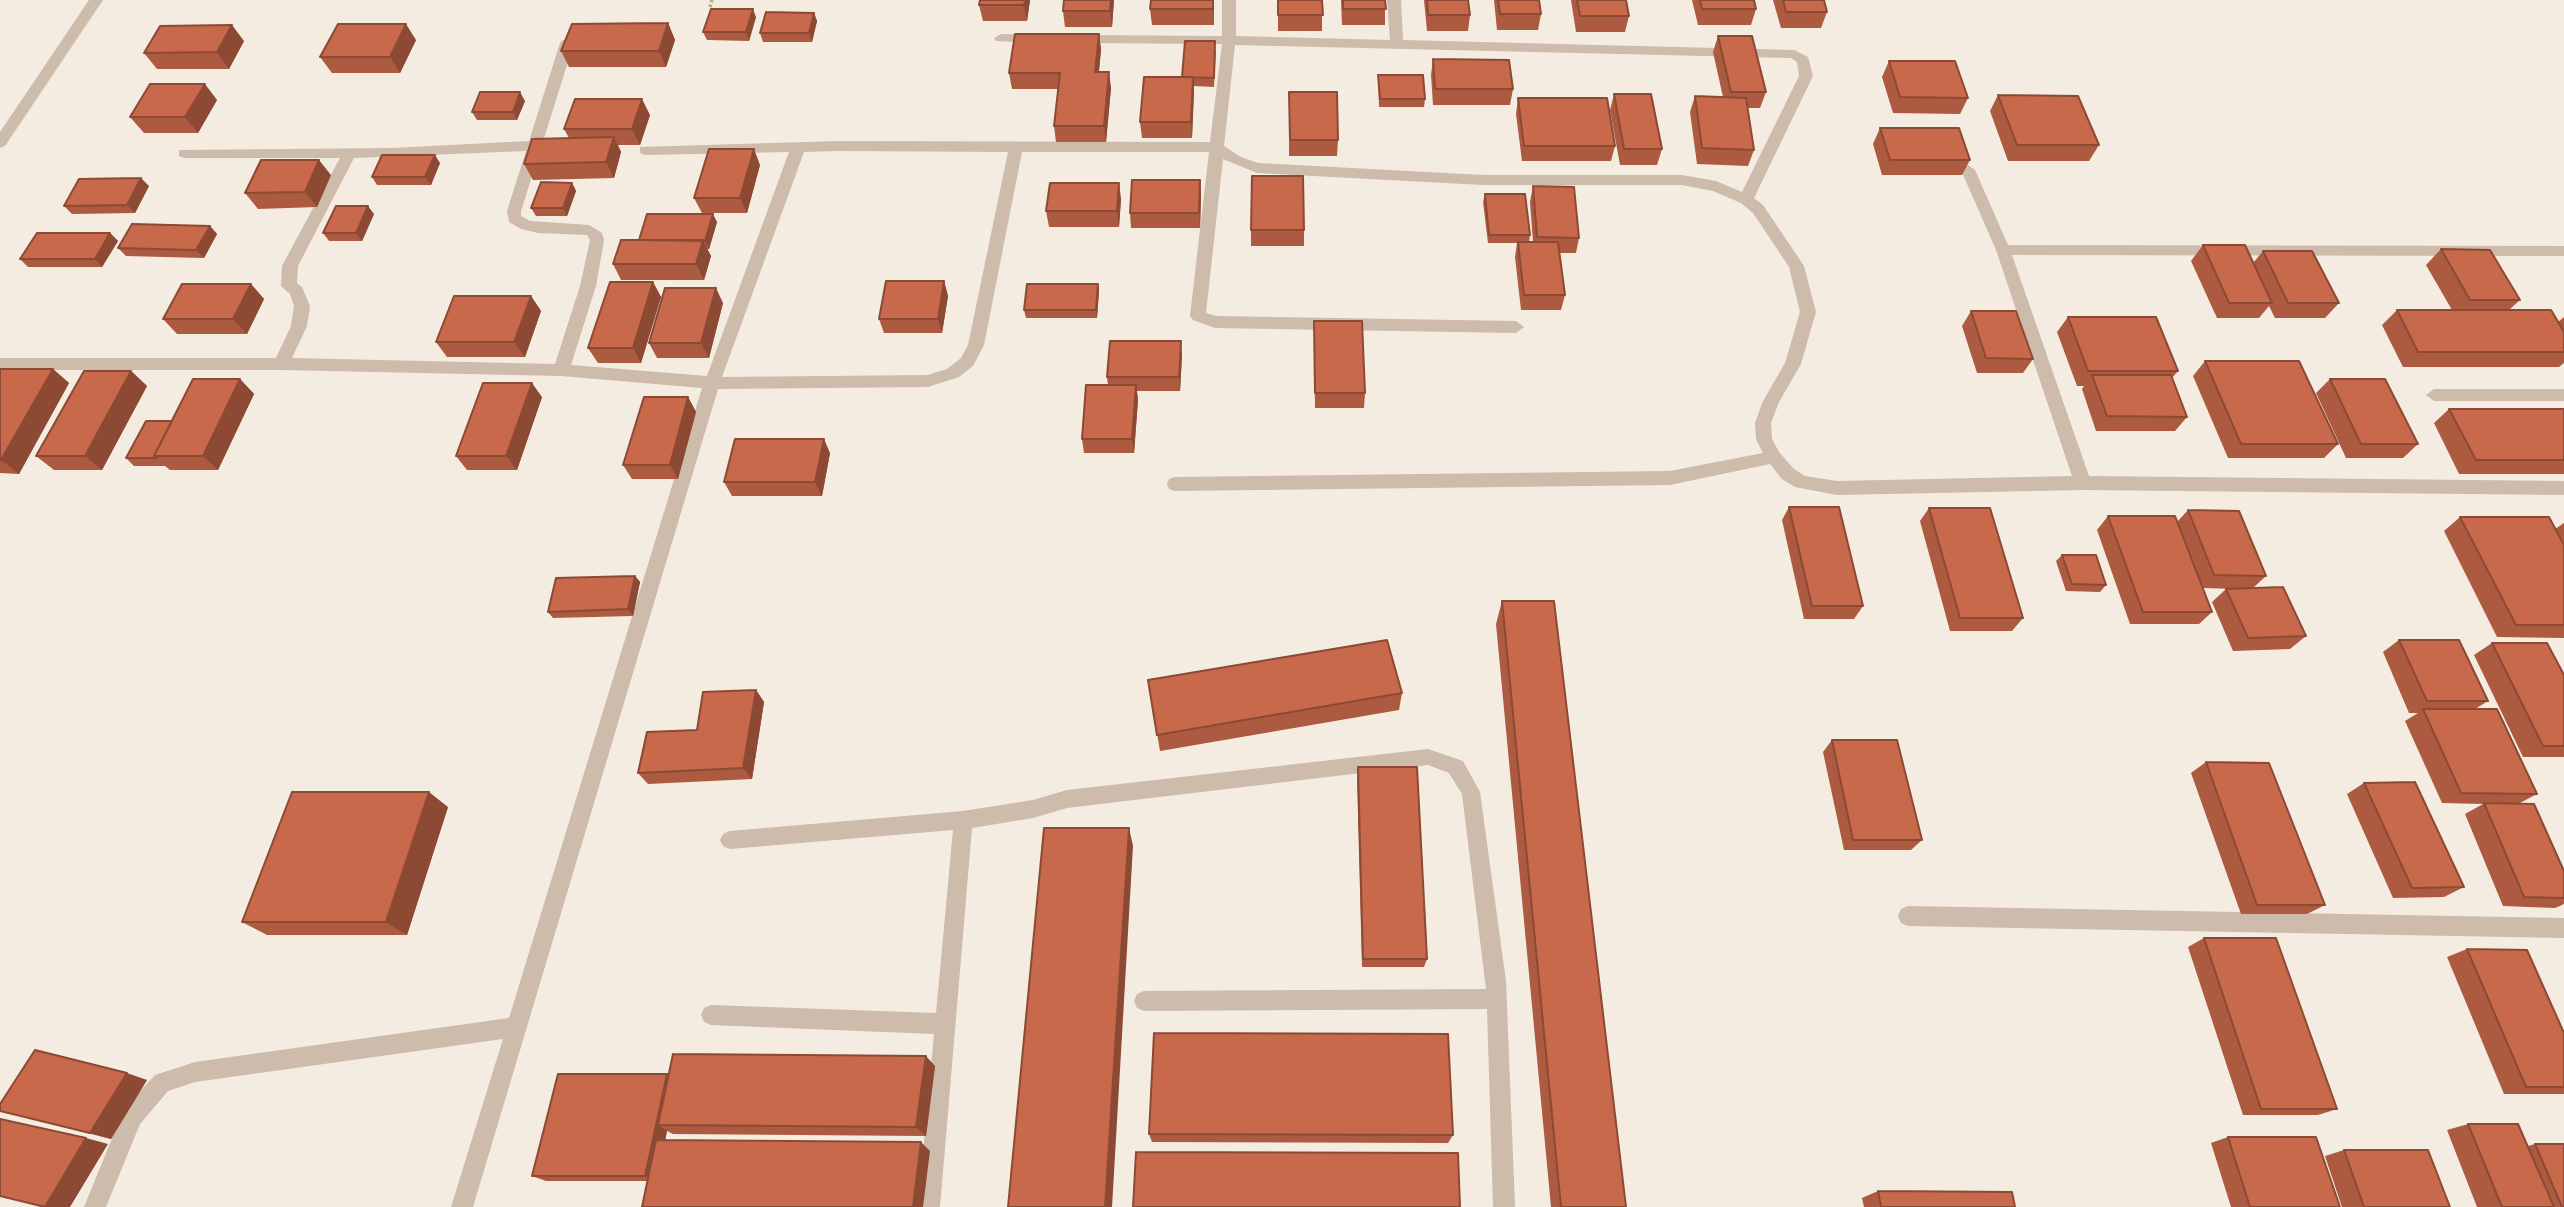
<!DOCTYPE html>
<style>
body{margin:0}
canvas{display:block;background:#f4ebe1}
</style>
<canvas width="2564" height="1207"></canvas>
<script>
const c = document.querySelector('canvas').getContext('2d');
c.lineJoin = 'round';
const shape = rows => new Path2D(rows.map(r => 'M' + r).join(''));
function stroke(path, color, width, dash) { c.strokeStyle = color; c.lineWidth = width; c.lineCap = dash ? 'butt' : 'round'; c.setLineDash(dash || []); c.stroke(path); }
function fill(path, color) { c.fillStyle = color; c.fill(path, 'evenodd'); }
stroke(shape([
 [710,7,712,0]
]), '#b9a596', 3.5, [2.5, 2.5]);
fill(shape([
 [89,0,103,0,5,146,0,148,0,132,89,0],
 [1222,0,1236,0,1236,36,1390,40,1387,0,1401,0,1403,40,1794,50,1808,57,1813,76,1754,198,1763,205,1804,266,1816,312,1801,364,1779,402,1771,423,1772,439,1779,452,1794,469,1805,476,1837,481,2072,476,1996,250,1961,170,1968,165,1975,170,2008,245,2564,246,2564,256,2012,255,2089,476,2564,481,2564,495,2083,490,1837,495,1795,487,1782,479,1770,464,1670,485,1175,491,1169,489,1167,484,1169,479,1175,477,1670,471,1763,453,1756,439,1755,423,1763,401,1785,363,1800,312,1789,267,1753,213,1741,203,1713,191,1682,185,1483,185,1257,173,1223,159,1206,313,1216,316,1516,321,1524,327,1516,333,1215,328,1193,320,1190,316,1209,152,1022,152,984,345,973,366,959,377,928,387,718,389,473,1207,451,1207,503,1039,195,1082,168,1091,140,1124,106,1207,84,1207,124,1109,155,1075,195,1062,509,1018,702,388,561,376,281,370,0,370,0,358,276,358,291,326,294,306,290,294,281,286,282,266,340,158,184,158,179,156,179,150,392,148,529,141,560,43,562,40,572,40,574,43,521,211,521,216,530,221,589,225,602,233,604,240,596,286,571,365,707,376,789,152,645,155,640,153,640,147,838,141,1210,142,1222,44,1078,43,1071,39,1078,35,1222,36,1222,0],
 [1235,45,1791,58,1797,62,1799,76,1742,192,1716,181,1682,175,1483,175,1258,163,1241,157,1224,146,1235,45],
 [526,151,507,211,509,222,521,229,538,233,587,235,590,240,580,286,555,364,292,358,307,326,310,306,302,287,297,283,298,266,354,158,526,151],
 [838,151,1008,152,968,345,961,358,947,369,928,375,722,377,804,152,838,151],
 [1001,34,1036,35,1043,39,1036,43,996,41,994,38,1001,34],
 [2434,389,2564,389,2564,401,2434,401,2426,395,2434,389],
 [1428,749,1463,761,1480,792,1506,981,1515,1207,1493,1207,1487,1009,1144,1011,1137,1008,1134,1001,1137,994,1144,991,1486,989,1462,794,1449,773,1428,765,1067,808,1033,818,972,828,940,1207,918,1207,934,1034,711,1025,704,1022,701,1015,704,1008,711,1005,936,1013,953,830,730,849,723,846,720,840,723,834,730,831,963,811,1033,800,1067,790,1428,749],
 [1908,906,2564,918,2564,938,1908,926,1901,923,1898,916,1901,909,1908,906]
]), '#cdbbac');
fill(shape([
 [1030,0,1027,21,983,21,979,5],
 [1114,0,1112,27,1065,27,1063,11],
 [1151,0,1214,0,1214,25,1152,25,1150,9],
 [1278,0,1322,0,1322,31,1278,31],
 [1341,0,1385,0,1385,25,1342,25],
 [1424,0,1468,0,1470,15,1468,31,1427,31],
 [1494,0,1539,0,1541,14,1538,30,1497,30],
 [1571,0,1626,0,1629,16,1625,32,1576,32],
 [1692,0,1754,0,1756,9,1751,25,1698,25],
 [1773,0,1824,0,1827,12,1821,28,1781,28],
 [814,13,817,21,812,42,763,42,760,33],
 [756,17,749,41,707,40,703,32],
 [668,23,675,40,666,67,569,67,561,51],
 [1099,34,1101,50,1099,72,1111,88,1106,142,1056,142,1054,126,1058,89,1012,89,1009,73],
 [1718,36,1766,92,1760,108,1747,108,1754,150,1748,166,1697,164,1690,112,1695,96,1723,97,1713,52],
 [416,40,400,73,332,73,320,57],
 [244,41,229,69,157,69,144,53],
 [1216,50,1214,87,1194,86,1192,138,1142,138,1140,122,1182,77],
 [1433,59,1513,89,1510,105,1433,105,1431,75],
 [1889,61,1968,98,1960,114,1893,113,1882,77],
 [1378,75,1425,99,1424,107,1379,107],
 [1289,92,1338,140,1337,156,1289,156],
 [1614,94,1662,149,1657,165,1620,165,1610,110],
 [1998,95,2099,145,2089,161,2008,161,1990,111],
 [1518,98,1615,146,1611,161,1522,161,1516,114],
 [217,100,198,133,144,133,130,117],
 [525,101,517,120,477,120,472,112],
 [650,115,640,145,618,145,621,152,614,178,533,180,524,164,569,138,564,129],
 [1880,128,1970,160,1962,175,1882,175,1873,144],
 [440,163,431,185,377,185,372,177],
 [760,165,747,213,702,213,694,198],
 [331,175,317,207,258,209,245,193],
 [1200,180,1201,196,1200,228,1131,228,1130,213],
 [572,183,576,191,567,216,536,216,531,208],
 [149,186,135,213,72,214,64,206],
 [1533,186,1579,238,1576,253,1559,253,1565,295,1561,310,1521,310,1515,257,1517,243,1488,243,1483,202,1485,194,1530,235,1529,242,1533,242,1530,202],
 [1121,199,1119,227,1049,227,1046,211],
 [374,214,362,241,329,241,323,233],
 [717,222,709,249,707,249,711,256,704,280,621,280,613,264,639,240],
 [210,226,217,234,204,258,126,256,118,248],
 [1251,230,1304,230,1304,246,1251,246],
 [110,233,118,241,102,267,28,267,20,259],
 [2203,245,2253,263,2263,251,2339,303,2325,318,2275,318,2269,306,2259,318,2217,318,2191,261],
 [2441,249,2520,300,2509,310,2558,322,2564,317,2564,363,2559,367,2403,367,2382,325,2397,310,2452,310,2426,265],
 [944,281,948,296,942,333,884,333,879,319],
 [653,282,661,297,641,363,598,363,588,348],
 [251,284,264,299,247,334,177,334,163,319],
 [1098,284,1099,291,1097,318,1026,318,1024,310],
 [531,296,541,311,525,357,447,357,436,342],
 [723,303,709,358,657,358,649,343],
 [1971,311,2033,359,2023,373,1977,373,1962,326],
 [2068,317,2178,371,2172,378,2187,417,2175,431,2096,431,2082,389,2084,386,2077,386,2057,332],
 [1314,321,1365,393,1364,408,1315,408],
 [1182,355,1180,391,1137,391,1138,400,1134,453,1084,453,1082,439,1108,385,1107,377],
 [2205,361,2338,444,2324,458,2228,458,2193,376],
 [0,369,53,369,69,383,19,474,0,473],
 [131,371,147,386,102,470,54,470,36,456],
 [240,379,254,394,218,470,170,470,165,466,134,466,126,458,172,421],
 [2330,379,2418,444,2403,458,2346,458,2316,393],
 [542,397,517,470,467,470,456,456],
 [688,397,696,412,678,479,632,479,623,465],
 [2449,409,2564,409,2564,474,2459,474,2434,423],
 [830,453,822,496,732,496,724,482],
 [1789,507,1863,606,1854,619,1804,619,1782,520],
 [1929,508,2023,618,2012,631,1950,631,1920,521],
 [2188,510,2266,576,2253,588,2306,636,2290,649,2233,651,2212,602,2226,589,2236,589,2203,588,2212,612,2199,624,2130,624,2097,530,2108,516,2177,522],
 [2460,517,2555,529,2564,523,2564,638,2497,637,2444,531],
 [2062,555,2106,585,2100,592,2066,591,2056,561],
 [635,576,640,582,633,616,553,618,548,612],
 [1502,601,1626,1207,1551,1207,1496,624],
 [2399,640,2488,701,2475,709,2537,794,2518,804,2564,871,2564,904,2555,908,2503,906,2465,814,2483,804,2442,803,2405,721,2418,713,2409,713,2383,652],
 [2492,643,2564,675,2564,757,2523,757,2474,655],
 [1148,680,1402,693,1399,710,1160,751],
 [756,690,764,702,752,779,648,784,638,773,697,730],
 [1832,740,1922,840,1911,850,1844,850,1823,752],
 [2206,762,2325,905,2307,914,2241,914,2191,773],
 [1358,767,1427,959,1424,967,1362,967,1357,778],
 [2364,783,2464,887,2444,897,2393,898,2347,794],
 [448,807,407,935,267,935,242,922],
 [2204,938,2337,1109,2318,1115,2243,1115,2188,947],
 [2467,949,2564,1033,2564,1094,2504,1094,2447,957],
 [935,1066,926,1136,673,1134,667,1131,665,1140,930,1151,648,1181,546,1181,532,1176,668,1075],
 [147,1080,111,1139,0,1111],
 [2468,1124,2528,1146,2535,1144,2564,1207,2477,1207,2447,1130],
 [1149,1134,1453,1135,1448,1143,1152,1142],
 [2228,1137,2340,1207,2231,1207,2211,1143],
 [2344,1150,2450,1207,2342,1207,2325,1156],
 [1878,1191,2015,1207,1864,1207,1862,1198]
]), '#ac5a40');
fill(shape([
 [1025,0,1030,0,1027,21,1024,5],
 [1111,0,1114,0,1112,27,1110,11],
 [1213,0,1214,0,1214,25,1213,9],
 [753,9,756,17,749,41,746,32],
 [814,13,817,21,812,42,809,33],
 [668,23,675,40,666,67,659,51],
 [406,24,416,40,400,73,390,57],
 [232,25,244,41,229,69,217,52],
 [1099,34,1101,50,1097,88,1095,72],
 [1109,72,1111,88,1106,142,1104,126],
 [1193,77,1194,93,1192,138,1191,122],
 [205,84,217,100,198,133,185,117],
 [520,92,525,101,517,120,513,112],
 [642,99,650,115,640,145,632,129],
 [614,137,621,152,614,178,606,162],
 [754,149,760,165,747,213,740,198],
 [435,155,440,163,431,185,425,177],
 [319,160,331,175,317,207,305,192],
 [141,178,149,186,135,213,127,205],
 [1200,180,1201,196,1200,228,1199,213],
 [572,183,576,191,567,216,563,208],
 [1119,183,1121,199,1119,227,1117,211],
 [368,206,374,214,362,241,356,233],
 [713,214,717,222,709,249,705,241],
 [210,226,217,234,204,258,196,250],
 [110,233,118,241,102,267,95,259],
 [703,240,711,256,704,280,696,264],
 [944,281,948,296,942,333,938,319],
 [653,282,661,297,641,363,633,348],
 [251,284,264,299,247,334,233,319],
 [1098,284,1099,291,1097,318,1096,310],
 [716,288,723,303,709,358,701,343],
 [531,296,541,311,525,357,514,342],
 [1181,341,1182,355,1180,391,1179,377],
 [53,369,69,383,19,474,1,460],
 [131,371,147,386,102,470,85,456],
 [240,379,254,394,218,470,203,456],
 [532,383,542,397,517,470,506,456],
 [1136,385,1138,400,1134,453,1132,439],
 [688,397,696,412,678,479,670,465],
 [824,439,830,453,822,496,815,482],
 [635,576,640,582,633,616,628,609],
 [756,690,764,702,752,779,743,768],
 [429,792,448,807,407,935,386,922],
 [1129,828,1133,846,1112,1207,1105,1207],
 [926,1056,935,1066,926,1136,916,1127],
 [127,1073,147,1080,111,1139,90,1133],
 [667,1074,678,1081,658,1125,667,1131,657,1181,645,1176],
 [86,1138,108,1144,70,1207,45,1207],
 [921,1142,930,1151,923,1207,913,1207]
]), '#8c4a34');
const building = shape([
 [980,0,1025,0,1024,5,979,5,980,0],
 [1064,0,1111,0,1110,11,1063,11,1064,0],
 [1151,0,1213,0,1213,9,1150,9,1151,0],
 [1278,0,1322,0,1323,15,1278,15,1278,0],
 [1343,0,1385,0,1386,9,1343,9,1343,0],
 [1427,0,1468,0,1470,15,1428,15,1427,0],
 [1498,0,1539,0,1541,14,1500,14,1498,0],
 [1577,0,1626,0,1629,16,1580,16,1577,0],
 [1700,0,1754,0,1756,9,1702,9,1700,0],
 [1783,0,1824,0,1827,12,1786,12,1783,0],
 [711,9,753,9,746,32,703,32,711,9],
 [766,12,814,13,809,33,760,33,766,12],
 [668,23,659,51,561,51,572,24,668,23],
 [338,24,406,24,390,57,320,57,338,24],
 [232,25,217,52,144,53,160,26,232,25],
 [1015,34,1099,34,1095,72,1109,72,1104,126,1054,126,1060,73,1009,73,1015,34],
 [1718,36,1752,36,1766,92,1731,92,1718,36],
 [1185,41,1215,41,1214,78,1182,77,1185,41],
 [1433,59,1509,60,1513,89,1435,89,1433,59],
 [1889,61,1955,61,1968,98,1900,97,1889,61],
 [1378,75,1423,75,1425,99,1380,99,1378,75],
 [1144,77,1193,77,1191,122,1140,122,1144,77],
 [150,84,205,84,185,117,130,117,150,84],
 [480,92,520,92,513,112,472,112,480,92],
 [1289,92,1337,92,1338,140,1290,140,1289,92],
 [1614,94,1651,94,1662,149,1624,149,1614,94],
 [1998,95,2078,96,2099,145,2017,145,1998,95],
 [1695,96,1746,98,1754,150,1702,148,1695,96],
 [1518,98,1607,98,1615,146,1524,146,1518,98],
 [575,99,642,99,632,129,564,129,575,99],
 [1880,128,1959,128,1970,160,1890,160,1880,128],
 [614,137,606,162,524,164,532,139,614,137],
 [709,149,754,149,740,198,694,198,709,149],
 [382,155,435,155,425,177,372,177,382,155],
 [261,160,319,160,305,192,245,193,261,160],
 [1252,176,1303,176,1304,230,1251,230,1252,176],
 [141,178,127,205,64,206,79,179,141,178],
 [1132,180,1200,180,1199,213,1130,213,1132,180],
 [541,182,572,183,563,208,531,208,541,182],
 [1050,183,1119,183,1117,211,1046,211,1050,183],
 [1533,186,1574,187,1579,238,1537,237,1533,186],
 [1485,194,1525,194,1530,235,1489,235,1485,194],
 [336,206,368,206,356,233,323,233,336,206],
 [647,214,713,214,705,241,639,240,647,214],
 [132,224,210,226,196,250,118,248,132,224],
 [37,233,110,233,95,259,20,259,37,233],
 [621,240,703,240,696,264,613,264,621,240],
 [1518,242,1558,242,1565,295,1524,295,1518,242],
 [2203,245,2245,245,2272,303,2229,303,2203,245],
 [2441,249,2490,250,2520,300,2470,300,2441,249],
 [2263,251,2312,251,2339,303,2288,303,2263,251],
 [886,281,944,281,938,319,879,319,886,281],
 [610,282,653,282,633,348,588,348,610,282],
 [182,284,251,284,233,319,163,319,182,284],
 [1027,284,1098,284,1096,310,1024,310,1027,284],
 [665,288,716,288,701,343,649,343,665,288],
 [454,296,531,296,514,342,436,342,454,296],
 [2397,310,2551,310,2564,332,2564,352,2418,352,2397,310],
 [1971,311,2016,311,2033,359,1986,358,1971,311],
 [2068,317,2156,317,2178,371,2088,371,2068,317],
 [1314,321,1362,321,1365,393,1315,393,1314,321],
 [1110,341,1181,341,1179,377,1107,377,1110,341],
 [2205,361,2299,361,2338,444,2241,444,2205,361],
 [0,369,53,369,1,460,0,460,0,369],
 [84,371,131,371,85,456,36,456,84,371],
 [2092,375,2171,375,2187,417,2107,416,2092,375],
 [193,379,240,379,203,456,154,456,193,379],
 [2330,379,2385,379,2418,444,2361,444,2330,379],
 [483,383,532,383,506,456,456,456,483,383],
 [1086,385,1136,385,1132,439,1082,439,1086,385],
 [644,397,688,397,670,465,623,465,644,397],
 [2449,409,2564,409,2564,460,2476,460,2449,409],
 [146,421,172,421,154,456,157,458,126,458,146,421],
 [735,439,824,439,815,482,724,482,735,439],
 [1789,507,1839,507,1863,606,1812,606,1789,507],
 [1929,508,1990,508,2023,618,1960,618,1929,508],
 [2188,510,2239,511,2266,576,2214,575,2188,510],
 [2108,516,2175,516,2212,612,2143,612,2108,516],
 [2460,517,2549,517,2564,545,2564,625,2516,625,2460,517],
 [2062,555,2096,555,2106,585,2072,584,2062,555],
 [635,576,628,609,548,612,556,578,635,576],
 [2283,587,2306,636,2248,638,2226,589,2283,587],
 [1502,601,1554,601,1626,1207,1561,1207,1502,601],
 [1387,640,1402,693,1157,735,1148,680,1387,640],
 [2399,640,2459,640,2488,701,2427,701,2399,640],
 [2492,643,2547,643,2564,675,2564,746,2543,746,2492,643],
 [756,690,743,768,638,773,647,732,697,730,703,692,756,690],
 [2423,709,2497,709,2537,794,2461,793,2423,709],
 [1832,740,1897,740,1922,840,1853,840,1832,740],
 [2206,762,2269,763,2325,905,2257,905,2206,762],
 [1358,767,1417,767,1427,959,1363,959,1358,767],
 [2415,782,2464,887,2412,888,2364,783,2415,782],
 [292,792,429,792,386,922,242,922,292,792],
 [2484,803,2534,804,2564,871,2564,898,2524,897,2484,803],
 [1044,828,1129,828,1105,1207,1008,1207,1044,828],
 [2204,938,2276,938,2337,1109,2261,1109,2204,938],
 [2467,949,2527,950,2564,1033,2564,1087,2526,1087,2467,949],
 [1154,1033,1448,1034,1453,1135,1149,1134,1154,1033],
 [35,1050,127,1073,90,1133,0,1111,0,1104,35,1050],
 [673,1054,926,1056,916,1127,658,1125,673,1054],
 [558,1074,667,1074,645,1176,532,1176,558,1074],
 [0,1119,86,1138,45,1207,0,1196,0,1119],
 [2468,1124,2518,1124,2554,1207,2502,1207,2468,1124],
 [2228,1137,2316,1137,2340,1207,2250,1207,2228,1137],
 [656,1140,921,1142,913,1207,642,1207,656,1140],
 [2535,1144,2564,1144,2564,1207,2562,1207,2535,1144],
 [2344,1150,2428,1150,2450,1207,2364,1207,2344,1150],
 [1136,1152,1458,1153,1460,1207,1133,1207,1136,1152],
 [1878,1191,2012,1192,2015,1207,1881,1207,1878,1191]
]);
fill(building, '#c8694b');
stroke(building, '#8c4a34', 2);
</script>
